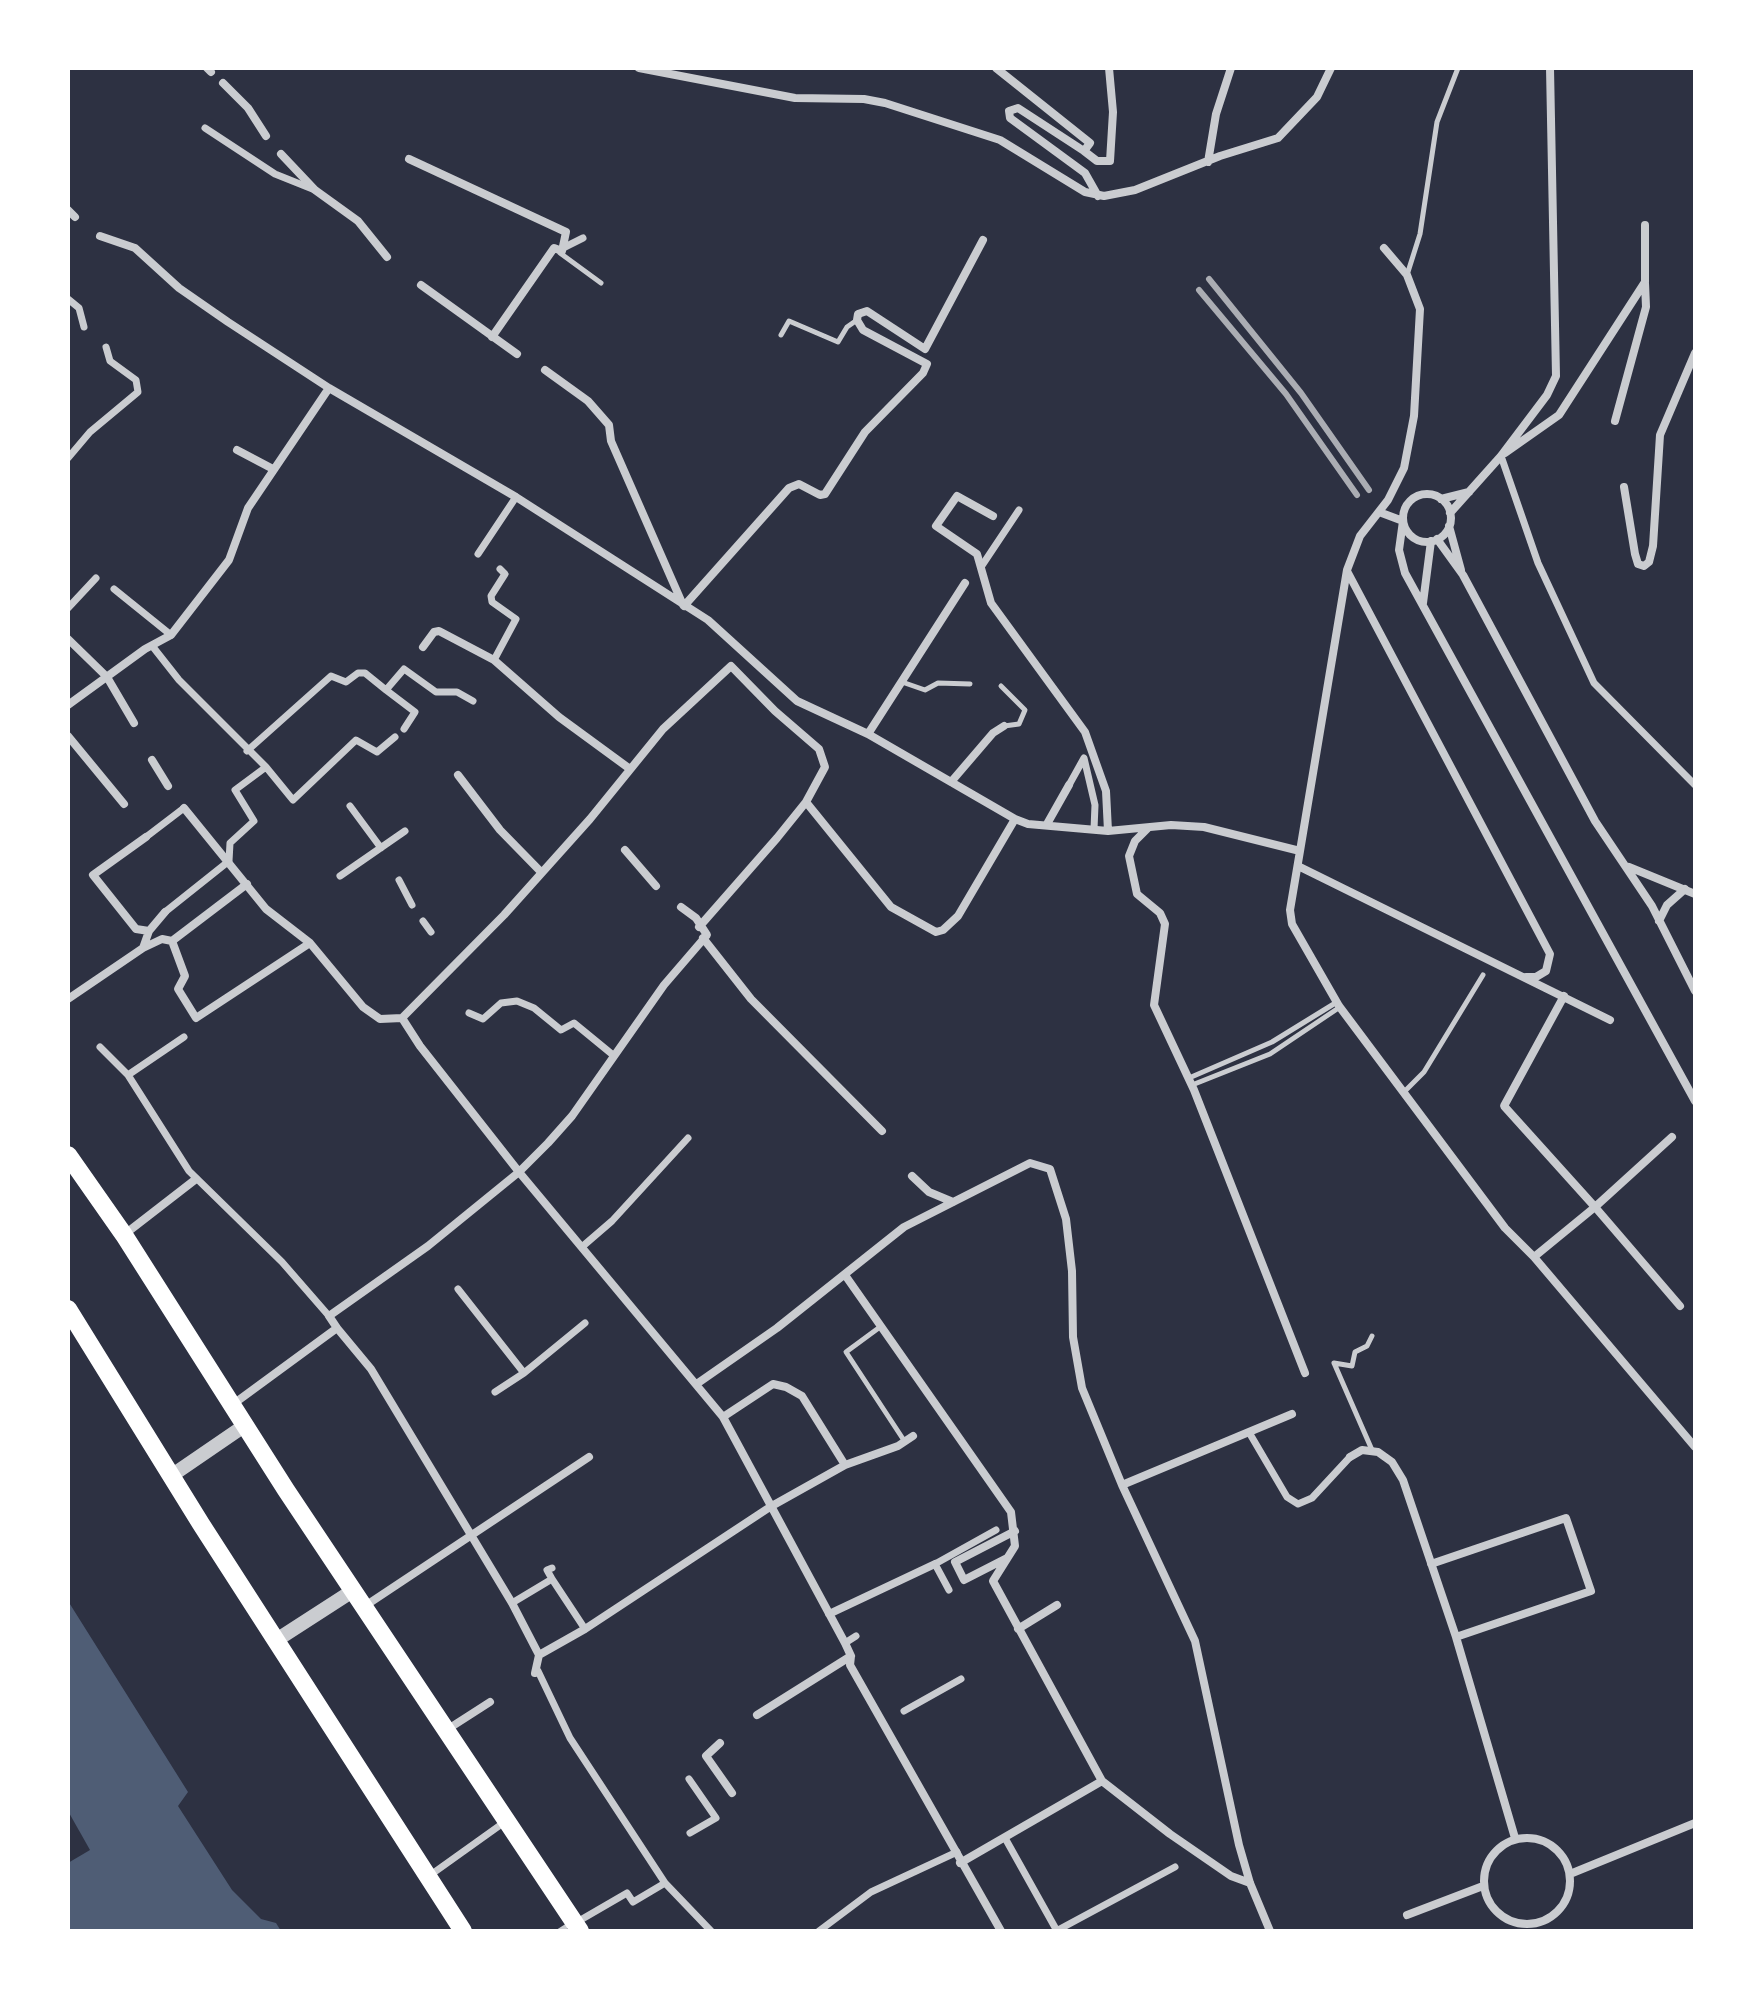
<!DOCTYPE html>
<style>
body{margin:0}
#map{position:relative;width:1763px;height:1999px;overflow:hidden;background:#2d3142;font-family:"DejaVu Sans",sans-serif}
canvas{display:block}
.frame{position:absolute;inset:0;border:70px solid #fff;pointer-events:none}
</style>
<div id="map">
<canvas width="1763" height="1999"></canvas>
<div class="frame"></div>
</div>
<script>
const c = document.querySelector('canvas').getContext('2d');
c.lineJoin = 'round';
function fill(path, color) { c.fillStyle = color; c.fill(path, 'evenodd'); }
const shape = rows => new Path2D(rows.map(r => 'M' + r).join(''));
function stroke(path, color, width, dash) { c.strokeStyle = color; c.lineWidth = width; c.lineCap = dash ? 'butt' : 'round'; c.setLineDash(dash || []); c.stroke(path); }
fill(shape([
 [68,1601,188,1792,178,1806,232,1890,261,1919,276,1923,281,1931,68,1931]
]), '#4f5d75');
fill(shape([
 [68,1811,90,1850,68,1863]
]), '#2d3142');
stroke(shape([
 [560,253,601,283],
 [1407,275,1420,234,1437,122,1458,68],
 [781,335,789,321,838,342,847,327,857,320],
 [902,682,925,690,938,683,970,684],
 [1001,686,1025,710,1019,724,1004,726],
 [1189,1078,1272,1042,1337,1002],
 [1192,1085,1270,1054,1340,1007],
 [1404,1092,1424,1072,1483,975],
 [880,1327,846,1352,905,1442],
 [1334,1363,1372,1450],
 [1334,1363,1352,1366,1355,1352,1367,1346,1372,1336],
 [559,1931,570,1924]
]), '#caccd0', 5);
stroke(shape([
 [205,128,275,174,315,190],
 [563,248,583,238],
 [68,299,79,308,84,327],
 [1501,456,1538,563,1594,683,1695,785],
 [68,458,90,432,138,392,136,380,110,361,106,347],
 [478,554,516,497],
 [981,567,1019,510],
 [114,589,171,635],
 [68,608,96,578],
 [153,647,179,680,266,767],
 [494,660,516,619,492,602,491,596,505,574,500,569],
 [386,690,415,712,404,729],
 [247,751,331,676,346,682,358,673,365,673,386,690,404,669,436,692,457,692,473,701],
 [1069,785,1084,758,1095,805,1094,829],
 [350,806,381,848],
 [146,837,184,808],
 [340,876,405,831],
 [399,880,412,905],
 [165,912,229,861,230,843,254,821,235,790,266,767,293,800,356,740,377,752,395,737],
 [423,921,431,932],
 [469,1013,483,1019,501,1003,517,1001,534,1008,561,1030,574,1023,613,1055],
 [100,1047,128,1075,189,1171,282,1262,329,1316],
 [128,1075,184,1037],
 [583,1246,612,1221,688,1138],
 [458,1289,524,1373],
 [495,1392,524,1373,585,1323],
 [1250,1434,1287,1497,1298,1504,1312,1498,1350,1457],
 [552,1579,585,1629],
 [949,1590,935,1564,996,1530],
 [512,1603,552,1579,547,1570,552,1568],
 [845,1643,856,1636],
 [538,1671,570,1738,665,1883,711,1931],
 [904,1711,961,1679],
 [689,1779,716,1818,690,1833],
 [1005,1838,1057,1931],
 [429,1876,506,1821],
 [577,1922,627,1893,633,1902,665,1883],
 [1058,1930,1175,1867],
 [819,1931,871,1892,957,1852]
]), '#caccd0', 7);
stroke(shape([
 [207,68,211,72],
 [639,68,795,98,864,99,885,103,1000,140,1085,192,1104,196,1135,190,1220,156,1278,138,1317,97,1331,68],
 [996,68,1090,143,1084,151,1018,108,1009,111,1010,118,1085,173,1098,196],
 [223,83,248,108,266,136],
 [1084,151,1097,161,1110,161,1113,112,1109,68],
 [281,154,315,190,358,221,387,257],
 [409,159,566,232,562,251,554,248,492,337],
 [1208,162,1216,114,1231,68],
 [68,210,75,217],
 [100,236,135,248,179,288,228,322,329,388,516,497,708,620,797,701,868,734,1015,819,1028,824,1108,831,1171,825,1204,827,1300,851,1290,910,1292,924,1339,1006,1505,1228,1534,1257,1695,1447],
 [421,285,517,354],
 [545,370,588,401,609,425,611,441,683,605],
 [1615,421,1646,307,1645,283],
 [237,450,273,469],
 [1505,453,1559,415,1645,282,1645,225],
 [1624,487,1635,554,1638,564,1644,566,1649,562,1653,546,1660,435,1695,353],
 '1403 518a24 24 0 1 1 48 0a24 24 0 1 1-48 0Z',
 [1441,499,1469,492],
 [1379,512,1403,521,1399,550,1405,573,1695,1101],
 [1450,513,1501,456,1547,395,1556,376,1550,68],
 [993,516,957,496,936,526,977,554,991,603,1085,732,1106,791,1108,831],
 [1449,526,1461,570],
 [1437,539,1463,575,1595,821,1652,906,1695,991],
 [1347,571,1550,954,1546,971,1536,977,1526,977],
 [1423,603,1431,541],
 [684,606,789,488,799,484,820,495,825,494,865,432,923,373,927,364,863,330,857,320,858,314,867,311,925,349,983,240],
 [68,639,107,677,134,723],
 [423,647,434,632,439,631,494,660,559,717,630,769],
 [68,705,145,649,171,635,229,560,248,508,329,388],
 [868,734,965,583],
 [68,736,124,804],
 [152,760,168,786],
 [458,775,500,830,541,872],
 [951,782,993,733,1004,726],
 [806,802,891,907,936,932,943,930,958,916,1015,819],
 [184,808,266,909,310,943,363,1007,380,1019,402,1018],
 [1047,824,1069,785],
 [1147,829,1135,841,1129,856,1137,894,1160,913,1165,924,1154,1005,1194,1090,1305,1373],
 [146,837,93,875,136,929,149,931],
 [625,850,656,886],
 [1300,851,1347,570,1360,536,1388,500,1404,468,1414,416,1420,309,1407,275,1384,248],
 [1298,866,1610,1020],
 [1629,867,1695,894],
 [1659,921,1667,905,1685,889],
 [703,938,751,999,882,1131],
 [172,941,185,976,178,989,196,1018,310,943],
 [143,948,149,931,165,912],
 [68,999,143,948,162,939,172,941,247,884],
 [402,1018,420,1046,519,1172,723,1417,845,1643,851,1656,850,1665,1001,1931],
 [402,1018,504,915,590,819,663,729,731,666,775,711,819,749,825,767,806,802,777,838,699,927],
 [1672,1137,1595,1207,1680,1306],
 [912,1176,929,1192,953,1202],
 [125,1234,196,1179],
 [1534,1257,1595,1207,1504,1106,1564,996],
 [845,1275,1011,1512,1015,1546,993,1581,1102,1781,1170,1834,1231,1876,1250,1883],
 [337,1328,371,1369,512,1603,539,1655],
 [698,1383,777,1328,904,1227,1030,1163,1050,1169,1066,1219,1072,1271,1073,1337,1082,1388,1122,1485,1195,1641,1239,1845,1250,1883,1270,1931],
 [232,1405,337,1328,329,1316,428,1246,519,1172,548,1143,572,1116,664,985,707,935,696,918,681,907],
 [723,1417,773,1384,786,1387,802,1396,845,1465],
 [1350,1457,1362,1450,1378,1452,1392,1462,1403,1480,1456,1637,1515,1838],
 [1122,1485,1292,1414],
 [1007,1558,964,1580,955,1562,1015,1531],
 [1431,1564,1566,1518,1591,1591,1456,1637],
 [365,1606,589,1457],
 [829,1614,935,1564],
 [1018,1629,1057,1605],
 [535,1673,539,1655,585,1629,770,1507,845,1465,898,1446,913,1436],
 [757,1715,851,1656],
 [448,1729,490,1702],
 [720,1743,706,1756,732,1793],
 '1484 1881a43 43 0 1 1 86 0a43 43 0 1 1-86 0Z',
 [960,1863,1102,1781],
 [1570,1874,1695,1823],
 [1407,1915,1483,1886]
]), '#caccd0', 8);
stroke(shape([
 [171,1476,244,1426],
 [275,1641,354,1590]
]), '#caccd0', 14);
stroke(shape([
 [68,1155,124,1235,286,1490,580,1931],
 [68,1309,201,1524,463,1931]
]), '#fff', 18);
stroke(shape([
 [1209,279,1301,393,1369,490],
 [1199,290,1286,394,1357,495]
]), '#abadb3', 6);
</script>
